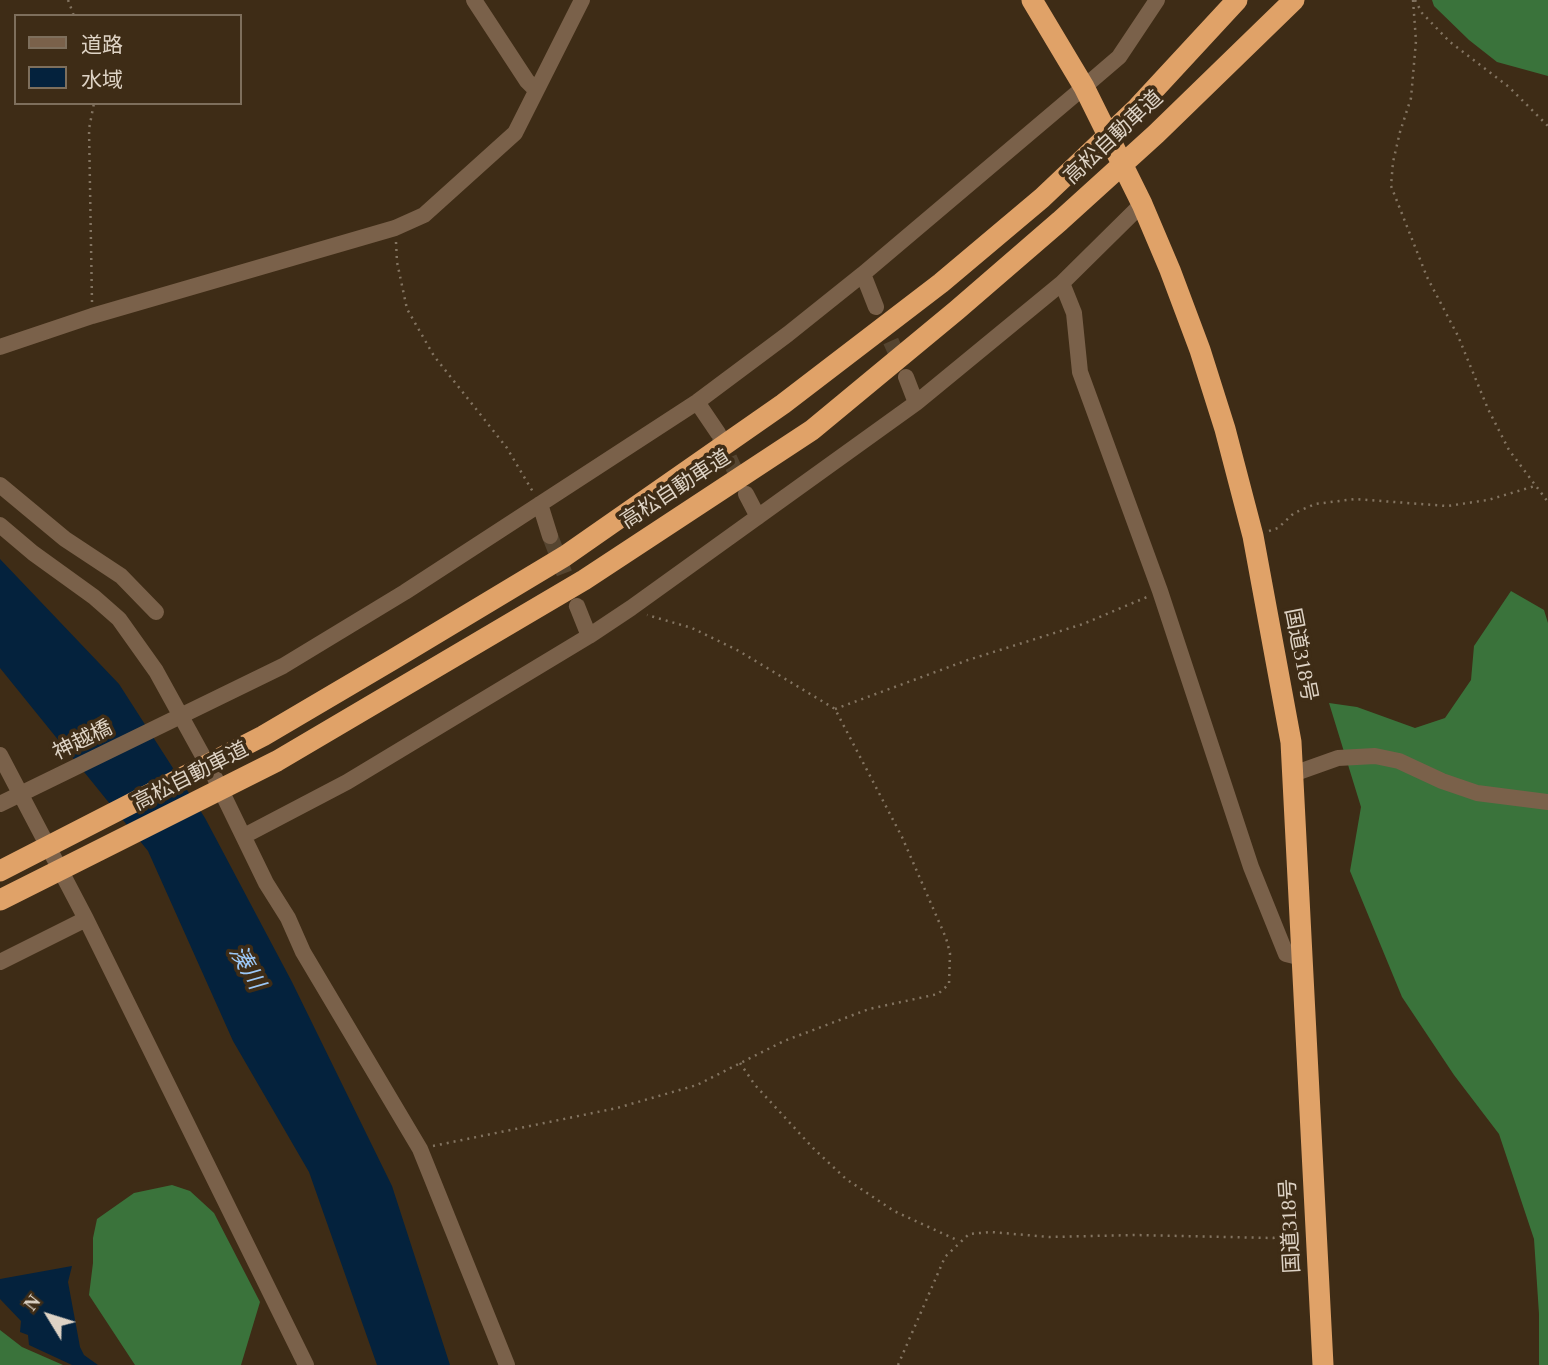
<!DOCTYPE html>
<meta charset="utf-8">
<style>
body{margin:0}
#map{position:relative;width:1548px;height:1365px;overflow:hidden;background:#3e2c16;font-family:"Times New Roman","Noto Sans JP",serif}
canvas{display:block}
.legend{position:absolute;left:14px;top:14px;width:228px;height:91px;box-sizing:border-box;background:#3e2c16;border:2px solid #7e6f5c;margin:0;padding:9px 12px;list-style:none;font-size:21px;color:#ded3c5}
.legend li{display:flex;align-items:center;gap:14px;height:35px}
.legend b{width:35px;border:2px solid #7e6f5c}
.north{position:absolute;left:14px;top:1281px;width:70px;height:70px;-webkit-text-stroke:5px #3e2c16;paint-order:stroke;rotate:308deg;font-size:19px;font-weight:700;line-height:28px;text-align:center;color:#ded3c5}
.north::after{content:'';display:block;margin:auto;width:24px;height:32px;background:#ded3c5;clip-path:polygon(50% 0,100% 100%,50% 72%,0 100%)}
</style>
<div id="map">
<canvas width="1548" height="1365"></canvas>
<ul class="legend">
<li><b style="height:9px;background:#7a614a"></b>道路</li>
<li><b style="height:19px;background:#04223d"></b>水域</li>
</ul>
<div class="north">N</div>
</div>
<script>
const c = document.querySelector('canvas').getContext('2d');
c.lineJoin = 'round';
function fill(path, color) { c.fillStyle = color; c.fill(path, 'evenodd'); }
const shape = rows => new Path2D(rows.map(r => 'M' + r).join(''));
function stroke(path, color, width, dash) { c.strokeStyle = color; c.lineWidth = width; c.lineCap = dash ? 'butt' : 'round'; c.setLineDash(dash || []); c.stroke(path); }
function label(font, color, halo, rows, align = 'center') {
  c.font = font + ' "Times New Roman","Noto Sans JP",serif'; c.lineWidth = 7; c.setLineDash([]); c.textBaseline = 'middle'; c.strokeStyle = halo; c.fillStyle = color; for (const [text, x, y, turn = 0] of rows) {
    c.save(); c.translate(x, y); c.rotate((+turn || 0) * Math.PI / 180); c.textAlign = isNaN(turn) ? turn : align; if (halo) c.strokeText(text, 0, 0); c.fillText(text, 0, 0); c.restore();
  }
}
fill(shape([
 [1432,0,1548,0,1548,76,1497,62,1469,40,1434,6],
 [1511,591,1544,610,1548,623,1548,1365,1539,1365,1539,1314,1534,1239,1499,1134,1454,1075,1402,997,1350,871,1361,807,1329,703,1357,707,1415,728,1445,718,1471,680,1474,646],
 [172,1185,190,1191,214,1213,260,1302,241,1365,135,1365,89,1295,93,1263,93,1238,97,1219,134,1193],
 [0,1330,22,1347,63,1365,0,1365]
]), '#3a733b');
fill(shape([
 [0,559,119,684,205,818,292,982,392,1186,450,1365,377,1365,309,1172,233,1041,148,851,0,668],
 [72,1266,68,1282,80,1347,84,1355,98,1365,72,1365,29,1345,28,1335,20,1332,21,1321,0,1299,0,1279]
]), '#04223d');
stroke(shape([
 [881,319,902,366],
 [719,436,742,486],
 [550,536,577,606]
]), '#564530', 16, [16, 8]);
stroke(shape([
 [68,0,74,16],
 [1413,0,1416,41,1411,98,1400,132,1393,162,1391,186,1427,277,1458,336,1488,409,1509,450,1548,502],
 [1415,0,1422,13,1450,42,1509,87,1548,126],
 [396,242,397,262,407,309,434,356,507,448,533,492],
 [92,302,89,129,94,103],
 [1269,531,1278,528,1294,513,1315,504,1355,499,1447,506,1488,500,1535,486],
 [835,709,968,660,1083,624,1147,597],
 [740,1063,755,1085,813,1148,846,1179,894,1211,959,1241],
 [433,1146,617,1108,697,1085,784,1041,869,1009,938,994,949,984,950,953,946,938,902,837,835,709,739,651,692,628,647,615],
 [898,1365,945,1257,969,1234,991,1232,1049,1237,1135,1235,1273,1238,1300,1230]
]), '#837461', 2.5, [2, 5]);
stroke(shape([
 [474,0,527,81,535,89],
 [863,274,876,307],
 [1062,283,1074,313,1080,372,1160,591,1251,867,1286,954,1302,958],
 [0,347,92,316,395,228,424,215,515,133,582,0],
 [906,377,916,403],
 [697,402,718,433],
 [0,485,65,539,121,576,156,612],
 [746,494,758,517],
 [540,504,550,536],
 [0,525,33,553,94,597,119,619,156,671,215,778,266,883,288,918,303,952,420,1149,507,1365],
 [577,606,589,636],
 [0,755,86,919,0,962],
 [1293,774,1338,758,1375,756,1399,761,1442,781,1477,793,1548,802],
 [0,804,283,666,405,592,697,402,788,334,863,274,1084,87,1119,57,1157,0],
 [244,836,347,782,589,636,631,608,916,403,1062,283,1142,204],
 [86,919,306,1365]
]), '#7a614a', 16);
stroke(shape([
 [1032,0,1084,87,1142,204,1170,270,1200,350,1225,429,1253,536,1291,742,1323,1365],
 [0,871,263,736,392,660,565,556,783,404,941,283,1042,198,1138,107,1237,0],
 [0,900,277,761,584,580,812,430,957,310,1060,221,1156,134,1294,0]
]), '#e0a268', 21);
label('21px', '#ded3c5', '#3e2c16', [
 ["高松自動車道",1114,138,-43],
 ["高松自動車道",676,490,-33],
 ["国道318号",1300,655,79],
 ["神越橋",83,741,-26],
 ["高松自動車道",191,777,-27],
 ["国道318号",1291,1226,-93]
]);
label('italic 23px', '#9cc8f7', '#3e2c16', [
 ["湊川",246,968,60]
]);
</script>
